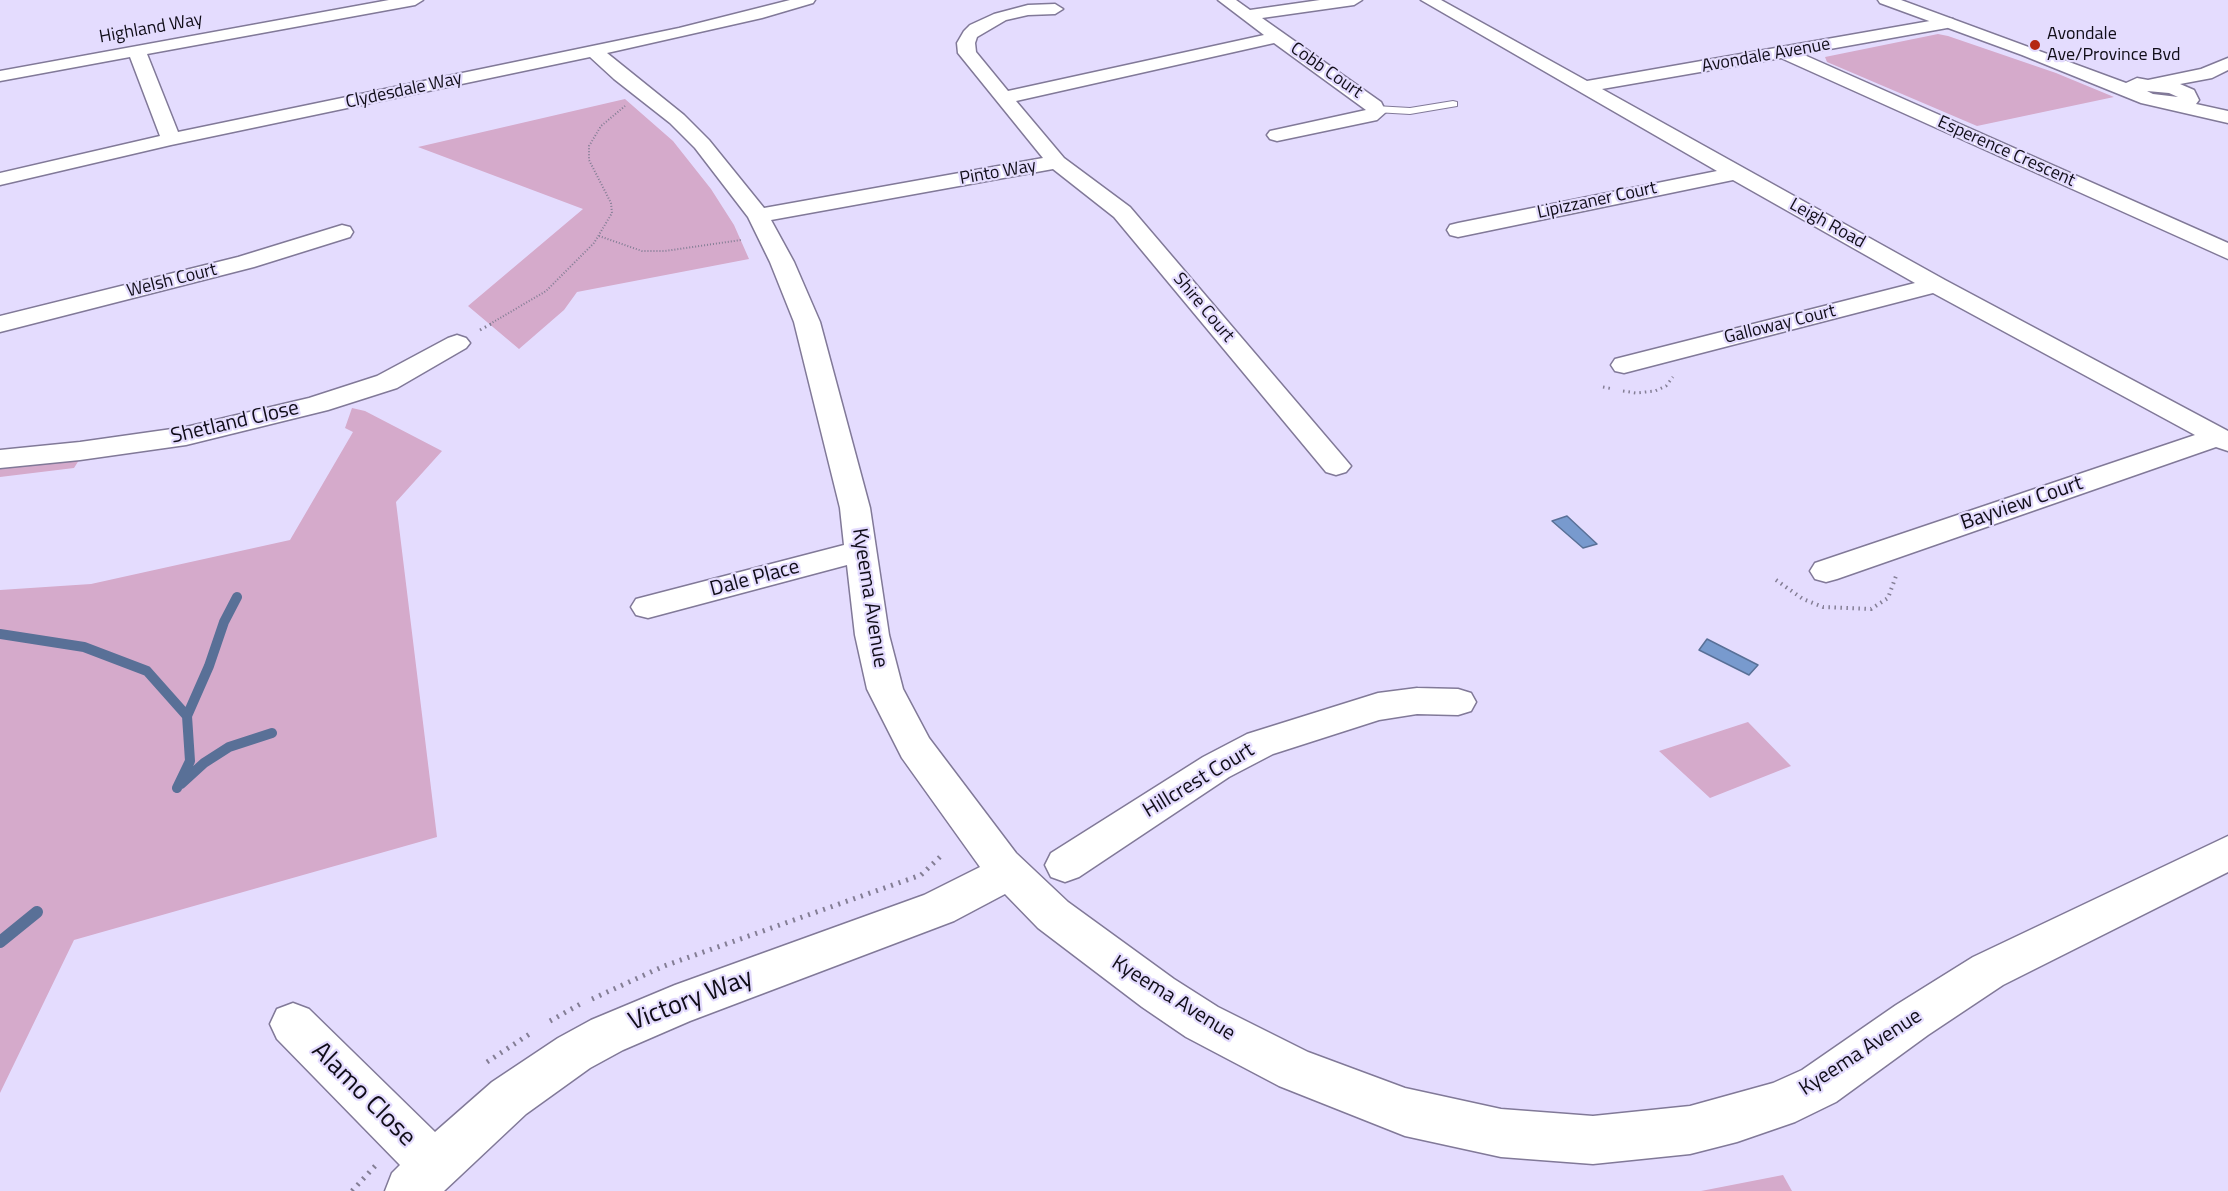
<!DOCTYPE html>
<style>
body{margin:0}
canvas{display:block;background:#e4dcfe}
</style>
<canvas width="2228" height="1191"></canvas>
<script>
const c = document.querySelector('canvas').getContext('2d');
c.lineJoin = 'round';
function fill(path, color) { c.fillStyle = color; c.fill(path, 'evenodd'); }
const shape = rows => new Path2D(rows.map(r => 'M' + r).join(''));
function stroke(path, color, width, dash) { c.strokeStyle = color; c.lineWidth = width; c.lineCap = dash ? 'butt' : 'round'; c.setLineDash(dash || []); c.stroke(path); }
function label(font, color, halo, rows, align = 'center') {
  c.font = font + ' "Titillium Web",sans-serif'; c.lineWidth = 4.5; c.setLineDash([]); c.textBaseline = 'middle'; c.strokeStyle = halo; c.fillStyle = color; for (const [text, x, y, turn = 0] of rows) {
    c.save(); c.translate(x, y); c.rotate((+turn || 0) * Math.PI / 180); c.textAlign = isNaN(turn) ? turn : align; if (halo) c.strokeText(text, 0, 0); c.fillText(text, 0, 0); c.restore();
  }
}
fill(shape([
 [1938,34,1948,36,2056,73,2114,97,1977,126,1827,62,1825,57],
 [625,99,673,141,711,189,734,225,749,259,577,292,564,310,519,349,468,306,583,209,418,147],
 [352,408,365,411,442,451,396,502,437,837,74,940,0,1093,0,590,91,584,290,540,353,432,345,428],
 [81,457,74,468,0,477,0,466],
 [1748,722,1791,766,1710,798,1659,751],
 [1783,1175,1792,1191,1701,1191]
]), '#d5aacb');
const water = shape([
 [1567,516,1597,544,1583,548,1552,521,1567,516],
 [1707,639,1758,665,1749,675,1699,650,1707,639]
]);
fill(water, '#789ace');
stroke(water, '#597097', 1.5);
stroke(shape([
 [0,634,84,647,147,671,187,716,190,761,177,788],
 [187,716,209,666,224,622,237,597],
 [181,784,204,763,229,747,272,733]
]), '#597097', 10);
stroke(shape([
 [0,942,37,912]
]), '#597097', 12);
const lane = shape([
 [1453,101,1457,102,1457,106,1410,114,1375,112,1369,109,1375,106,1410,108,1453,101]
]);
const street = shape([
 [389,0,423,0,415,5,147,54,178,132,679,28,790,0,815,0,813,3,762,18,607,53,684,115,709,140,764,208,1043,158,958,53,957,43,964,31,970,25,994,14,1028,5,1055,4,1063,9,1055,14,1028,15,1006,20,977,37,975,43,976,52,1008,91,1264,35,1218,0,1236,0,1250,10,1320,0,1362,0,1354,5,1262,18,1381,102,1386,112,1377,120,1277,141,1270,139,1267,135,1270,131,1366,110,1274,43,1016,101,1064,158,1130,207,1346,460,1351,466,1346,472,1336,475,1326,472,1114,217,1053,169,771,220,794,262,820,322,870,508,889,635,903,689,929,738,1016,853,1068,902,1174,979,1218,1007,1308,1052,1405,1088,1501,1109,1593,1116,1690,1106,1773,1083,1802,1070,1896,1005,1973,957,2228,836,2228,872,2003,985,1928,1035,1836,1102,1795,1122,1737,1142,1690,1154,1593,1164,1501,1157,1405,1136,1279,1086,1186,1037,1142,1007,1038,928,1005,894,954,921,690,1021,623,1050,590,1068,526,1114,444,1191,385,1191,392,1173,400,1165,277,1039,270,1024,277,1009,293,1003,309,1009,435,1132,492,1082,558,1038,591,1020,675,985,924,895,980,867,902,758,867,689,855,635,847,565,648,618,636,615,631,607,636,599,844,545,840,508,794,322,770,262,748,217,695,148,670,123,614,79,590,57,171,145,0,185,0,173,160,136,130,57,0,81,0,71,389,0],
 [1421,0,1441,0,1587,81,1947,18,1953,19,1955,23,1947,28,1802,54,2228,243,2228,259,1781,58,1602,89,1945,280,2228,431,2228,451,2216,447,1837,579,1826,582,1815,579,1810,571,1815,563,2195,435,1933,293,1624,373,1615,371,1611,365,1615,359,1915,283,1733,180,1458,237,1450,235,1447,230,1450,225,1458,223,1717,171,1421,0],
 [342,225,350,227,353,232,350,237,254,267,0,332,0,316,238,257,342,225],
 [457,335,466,338,470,343,466,348,397,388,328,410,186,445,80,460,0,468,0,450,80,442,186,427,309,398,377,376,448,338,457,335],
 [1417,688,1458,689,1471,693,1476,702,1471,711,1458,715,1417,714,1379,720,1273,754,1229,777,1079,877,1065,882,1051,877,1045,865,1051,853,1203,757,1247,734,1378,693,1417,688]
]);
const secondary = shape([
 [1878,0,1901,0,2126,83,2137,78,2148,80,2201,69,2228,58,2228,70,2212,78,2180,84,2194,90,2199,100,2196,104,2228,111,2228,123,2141,103,2022,55,1880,3,1878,0],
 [2147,91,2169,93,2178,97,2153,94,2147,91]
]);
stroke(lane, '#817998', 2);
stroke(street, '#817998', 3);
stroke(secondary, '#817998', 3);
stroke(shape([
 [599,236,642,251,665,251,741,240],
 [490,324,546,291,594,243,612,213,611,203,589,160,589,146,601,126,625,106]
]), '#847e95', 2, [1, 2]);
stroke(shape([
 [480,330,493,323],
 [1603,387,1613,389],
 [1623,391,1636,393,1655,391,1666,386,1673,377]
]), '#847e95', 3, [1.5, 4]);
stroke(shape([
 [1776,580,1803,599,1823,607,1871,609,1888,598,1896,576]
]), '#847e95', 4, [1.5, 4.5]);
stroke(shape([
 [592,999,664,966,921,875,943,854],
 [550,1021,582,1003],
 [487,1062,531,1033],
 [352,1191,376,1165]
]), '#847e95', 5, [2, 6]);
fill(lane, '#fff');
fill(street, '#fff');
fill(secondary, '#fff');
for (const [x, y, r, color] of [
 [2035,45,6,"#b52813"]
]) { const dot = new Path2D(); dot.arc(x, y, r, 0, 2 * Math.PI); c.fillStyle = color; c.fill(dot); stroke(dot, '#e4dcfe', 2); }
label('18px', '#100d18', '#e4dcfe', [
 ["Highland Way",151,29,-10],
 ["Avondale Avenue",1766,56,-10],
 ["Cobb Court",1326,71,35],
 ["Clydesdale Way",404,91,-12],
 ["Esperence Crescent",2006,152,24],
 ["Pinto Way",998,173,-10],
 ["Lipizzaner Court",1597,201,-12],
 ["Leigh Road",1827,224,29],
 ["Welsh Court",172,281,-14],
 ["Shire Court",1203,308,50],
 ["Galloway Court",1780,325,-14]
]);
label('18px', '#100d18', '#e4dcfe', [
 ["Avondale",2047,35],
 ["Ave/Province Bvd",2047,56]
], 'left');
label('21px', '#100d18', '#e4dcfe', [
 ["Shetland Close",235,423,-13],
 ["Bayview Court",2022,504,-19],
 ["Dale Place",755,579,-15],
 ["Kyeema Avenue",869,598,81],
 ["Hillcrest Court",1199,781,-31],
 ["Kyeema Avenue",1173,999,32],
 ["Kyeema Avenue",1861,1053,-33]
]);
label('26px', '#100d18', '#e4dcfe', [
 ["Victory Way",691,1001,-21],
 ["Alamo Close",363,1095,45]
]);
</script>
